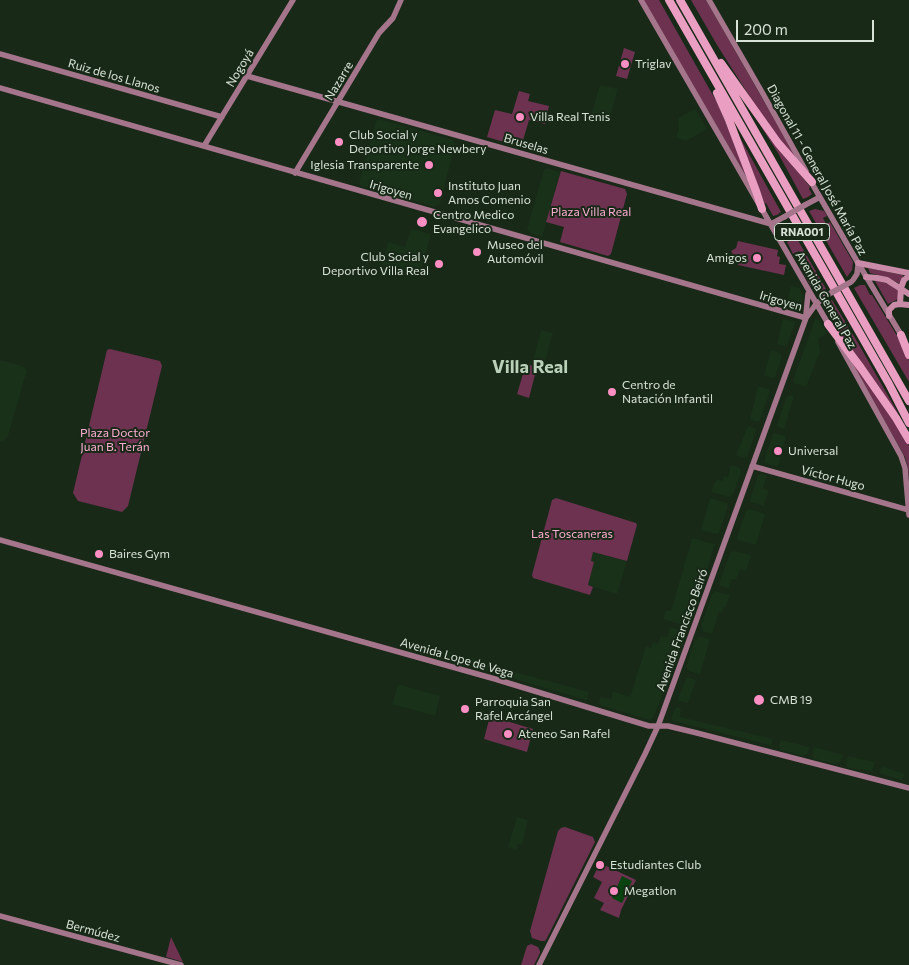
<!DOCTYPE html>
<meta charset="utf-8">
<style>
body{margin:0}
#map{position:relative;width:909px;height:965px;overflow:hidden;background:#182918;font-family:Commissioner,sans-serif}
canvas{display:block}
.scale{position:absolute;left:736px;top:20px;width:138px;height:22px;box-sizing:border-box;border:2px solid #d7e3d7;border-top:0;padding-left:6px;font-size:15px;line-height:18px;white-space:nowrap;color:#d7e3d7;-webkit-text-stroke:4px #182918;paint-order:stroke}
</style>
<div id="map">
<canvas width="909" height="965"></canvas>
<div class="scale">200 m</div>
</div>
<script>
const c = document.querySelector('canvas').getContext('2d');
c.lineJoin = 'round';
function fill(path, color) { c.fillStyle = color; c.fill(path, 'evenodd'); }
const shape = rows => new Path2D(rows.map(r => 'M' + r).join(''));
function stroke(path, color, width, dash) { c.strokeStyle = color; c.lineWidth = width; c.lineCap = dash ? 'butt' : 'round'; c.setLineDash(dash || []); c.stroke(path); }
function label(font, color, halo, rows, align = 'center') {
  c.font = font + ' Commissioner,sans-serif'; c.lineWidth = 4; c.setLineDash([]); c.textBaseline = 'middle'; c.strokeStyle = halo; c.fillStyle = color; for (const [text, x, y, turn = 0] of rows) {
    c.save(); c.translate(x, y); c.rotate((+turn || 0) * Math.PI / 180); c.textAlign = isNaN(turn) ? turn : align; if (halo) c.strokeText(text, 0, 0); c.fillText(text, 0, 0); c.restore();
  }
}
fill(shape([
 [600,85,618,89,609,120,591,115],
 [695,109,707,129,686,141,676,137,679,129,678,118],
 [379,119,453,140,455,144,440,204,435,207,361,186,359,182,376,121],
 [547,168,560,172,542,237,530,233,527,229,544,170],
 [411,229,431,234,420,274,382,265,388,242,405,247],
 [791,286,800,288,804,297,800,308,796,310,786,307],
 [783,319,794,321,795,323,787,345,785,346,777,344],
 [815,319,819,320,827,333,818,339,820,352,806,387,794,383,793,380],
 [541,330,553,333,543,368,532,365],
 [771,350,780,353,782,357,775,377,773,378,764,375],
 [0,360,22,366,27,370,8,436,3,442,0,441],
 [758,386,769,389,770,392,760,420,758,422,750,419],
 [791,395,794,396,784,429,778,427,777,425,786,397],
 [748,426,755,428,756,430,747,457,745,458,736,455],
 [775,433,786,436,778,467,765,463,764,461,773,434],
 [731,465,740,468,741,472,733,495,729,497,711,492,715,481,716,482,717,479,722,481,724,476,728,477],
 [761,474,767,475,763,488,769,490,764,506,751,502,750,500,758,475],
 [710,498,727,503,728,507,719,533,717,534,701,530],
 [749,509,765,514,756,545,738,540,737,537,746,511],
 [692,538,714,544,714,547,691,622,689,625,686,626,663,619,666,610,671,611],
 [734,551,751,555,746,571,740,569,736,580,732,579,729,589,721,586,719,584,730,553],
 [593,552,627,561,617,594,588,585,594,562,591,561],
 [715,591,730,595,725,608,723,607,722,613,719,612,712,634,703,631,701,626,712,594],
 [670,627,683,631,685,634,686,637,653,718,649,720,600,705,599,702,600,697,611,699,613,691,630,697,646,646,651,648,653,642,658,644,661,636,667,637],
 [698,637,703,637,710,639,700,675,689,671,686,667,695,640],
 [406,641,494,664,492,671,490,672,408,651,405,646],
 [504,669,589,692,587,700,586,700,504,676,503,673],
 [687,677,696,680,688,703,679,701,678,698],
 [398,684,440,696,435,716,392,704],
 [676,707,681,708,680,717,773,739,771,745,770,745,673,721,671,718],
 [781,740,810,747,807,754,802,756,781,750,779,746],
 [814,747,843,755,840,762,835,764,814,759,812,755],
 [848,756,875,762,872,771,848,768,846,764],
 [882,766,905,774,901,780,879,773],
 [517,817,528,820,522,845,518,844,517,850,508,847]
]), '#193019');
fill(shape([
 [643,0,659,0,719,106,750,183],
 [691,0,706,0,796,157,795,159,764,119,717,45],
 [624,48,635,52,627,79,616,76],
 [519,91,530,94,528,101,549,106,545,124,529,120,521,147,487,137,495,110,512,114],
 [751,111,810,187,809,189,812,194,808,197,803,199,778,153],
 [738,134,781,212,777,215,773,216,766,203,765,204,754,180],
 [561,171,625,189,627,194,611,254,608,256,560,242,564,227,546,222],
 [815,209,824,211,827,216,823,218,826,224,830,222,853,262,852,270,847,277,809,211],
 [788,223,826,289,822,291,816,291,812,286,811,287,799,264,805,261,799,251,793,254,787,242,791,240,788,234,783,236,782,232,783,226],
 [738,241,778,250,777,256,780,257,779,264,786,265,784,275,738,265,738,261,735,263,733,259,734,256,731,251,736,248],
 [868,268,903,275,902,285,886,277,870,273],
 [875,280,889,284,899,289,898,299,888,304,876,283],
 [860,285,865,285,870,295,872,295,896,334,909,361,909,382,854,288],
 [832,300,858,343,898,413,896,414,837,331,840,328,837,321,839,320,837,316,832,315,829,316,824,306],
 [110,349,160,361,162,366,128,506,122,512,78,501,73,493,107,350],
 [844,350,897,425,909,446,909,484,908,468,905,457],
 [526,364,537,367,529,398,517,394],
 [556,498,636,523,637,525,627,561,593,552,591,561,594,562,588,585,593,587,590,595,533,578,532,575,552,500],
 [490,716,533,729,527,752,484,739],
 [565,827,593,837,595,842,547,938,545,941,541,941,532,938,530,931,558,831,561,828],
 [600,863,636,880,621,910,619,918,600,910,604,903,594,898,602,882,593,877],
 [171,937,183,962,166,957],
 [531,944,538,947,540,951,540,953,534,965,521,965,527,946]
]), '#6c3250');
fill(shape([
 [622,876,632,881,622,903,612,898]
]), '#094310');
stroke(shape([
 [641,0,830,327],
 [709,0,762,92,806,171],
 [0,54,222,117],
 [247,76,771,224],
 [0,88,806,318],
 [204,146,293,0],
 [295,173,379,33,393,18,401,0],
 [810,180,858,263,903,338],
 [805,205,820,197],
 [771,224,784,217],
 [853,280,857,274,858,265],
 [806,314,808,294],
 [838,342,901,456,905,468,909,515],
 [752,466,909,510],
 [0,540,495,679,649,726,668,726,697,733,909,788],
 [0,916,181,965],
 [539,965,645,754,658,726,806,318,816,304,829,294]
]), '#a5758b', 5.5);
stroke(shape([
 [858,263,909,273],
 [866,277,877,278,887,280,909,294],
 [900,304,901,288,904,280,909,276],
 [889,316,889,310,894,305,899,304,909,305]
]), '#c98ba7', 6);
stroke(shape([
 [669,0,889,384,909,423],
 [680,0,909,401],
 [721,63,778,143,812,182],
 [717,93,729,120,756,191,762,209],
 [828,324,861,368,896,418,909,440],
 [901,335,909,355]
]), '#ea9fc2', 8);
stroke(shape([
 [784,217,805,205],
 [829,294,851,282]
]), '#a5758b', 5.5);
for (const [x, y, r, color] of [
 [625,64,5,"#fb8fc4"],
 [520,117,5,"#fb8fc4"],
 [339,142,5,"#fb8fc4"],
 [429,165,5,"#fb8fc4"],
 [438,193,5,"#fb8fc4"],
 [422,222,6,"#fb8fc4"],
 [477,252,5,"#fb8fc4"],
 [757,258,5,"#fb8fc4"],
 [439,264,5,"#fb8fc4"],
 [612,392,5,"#fb8fc4"],
 [778,451,5,"#fb8fc4"],
 [99,554,5,"#fb8fc4"],
 [759,700,6,"#fb8fc4"],
 [465,709,5,"#fb8fc4"],
 [508,734,5,"#fb8fc4"],
 [600,865,5,"#fb8fc4"],
 [614,891,5,"#fb8fc4"]
]) { const dot = new Path2D(); dot.arc(x, y, r, 0, 2 * Math.PI); c.fillStyle = color; c.fill(dot); stroke(dot, '#182918', 2); }
for (const [x, y, w] of [
 [802,232,55]
]) { const box = new Path2D(); box.roundRect(x - w / 2, y - 8.5, w, 17, 4); c.fillStyle = '#182918'; c.fill(box); stroke(box, '#d7e3d7', 1); }
label('bold 11px', '#d7e3d7', null, [
 ["RNA001",802,232]
]);
label('12px', '#d7e3d7', '#182918', [
 ["Triglav",635,64],
 ["Villa Real Tenis",530,117],
 ["Club Social y",349,135],
 ["Deportivo Jorge Newbery",349,149],
 ["Iglesia Transparente",419,165,"right"],
 ["Instituto Juan",448,186],
 ["Amos Comenio",448,200],
 ["Centro Medico",433,215],
 ["Evangelico",433,229],
 ["Museo del",487,245],
 ["Automóvil",487,259],
 ["Club Social y",429,257,"right"],
 ["Deportivo Villa Real",429,271,"right"],
 ["Amigos",747,258,"right"],
 ["Centro de",622,385],
 ["Natación Infantil",622,399],
 ["Universal",788,451],
 ["Baires Gym",109,554],
 ["CMB 19",770,700],
 ["Parroquia San",475,702],
 ["Rafel Arcángel",475,716],
 ["Ateneo San Rafel",518,734],
 ["Estudiantes Club",610,865],
 ["Megatlon",624,891]
], 'left');
label('12px', '#d7e3d7', '#182918', [
 ["Nogoyá",240,68,-59],
 ["Ruiz de los Llanos",114,76,16],
 ["Nazarre",339,81,-59],
 ["Bruselas",526,144,16],
 ["Diagonal 11 - General José María Paz",817,170,61],
 ["Irigoyen",391,190,16],
 ["Avenida General Paz",826,300,60],
 ["Irigoyen",781,301,16],
 ["Víctor Hugo",833,478,15],
 ["Avenida Francisco Beiró",682,630,-70],
 ["Avenida Lope de Vega",457,658,16],
 ["Bermúdez",93,931,15]
]);
label('12px', '#fdadd2', '#182918', [
 ["Plaza Villa Real",591,212],
 ["Plaza Doctor",115,433],
 ["Juan B. Terán",115,447],
 ["Las Toscaneras",572,534]
]);
label('bold 18px', '#bad0b9', '#182918', [
 ["Villa Real",530,367]
]);
</script>
